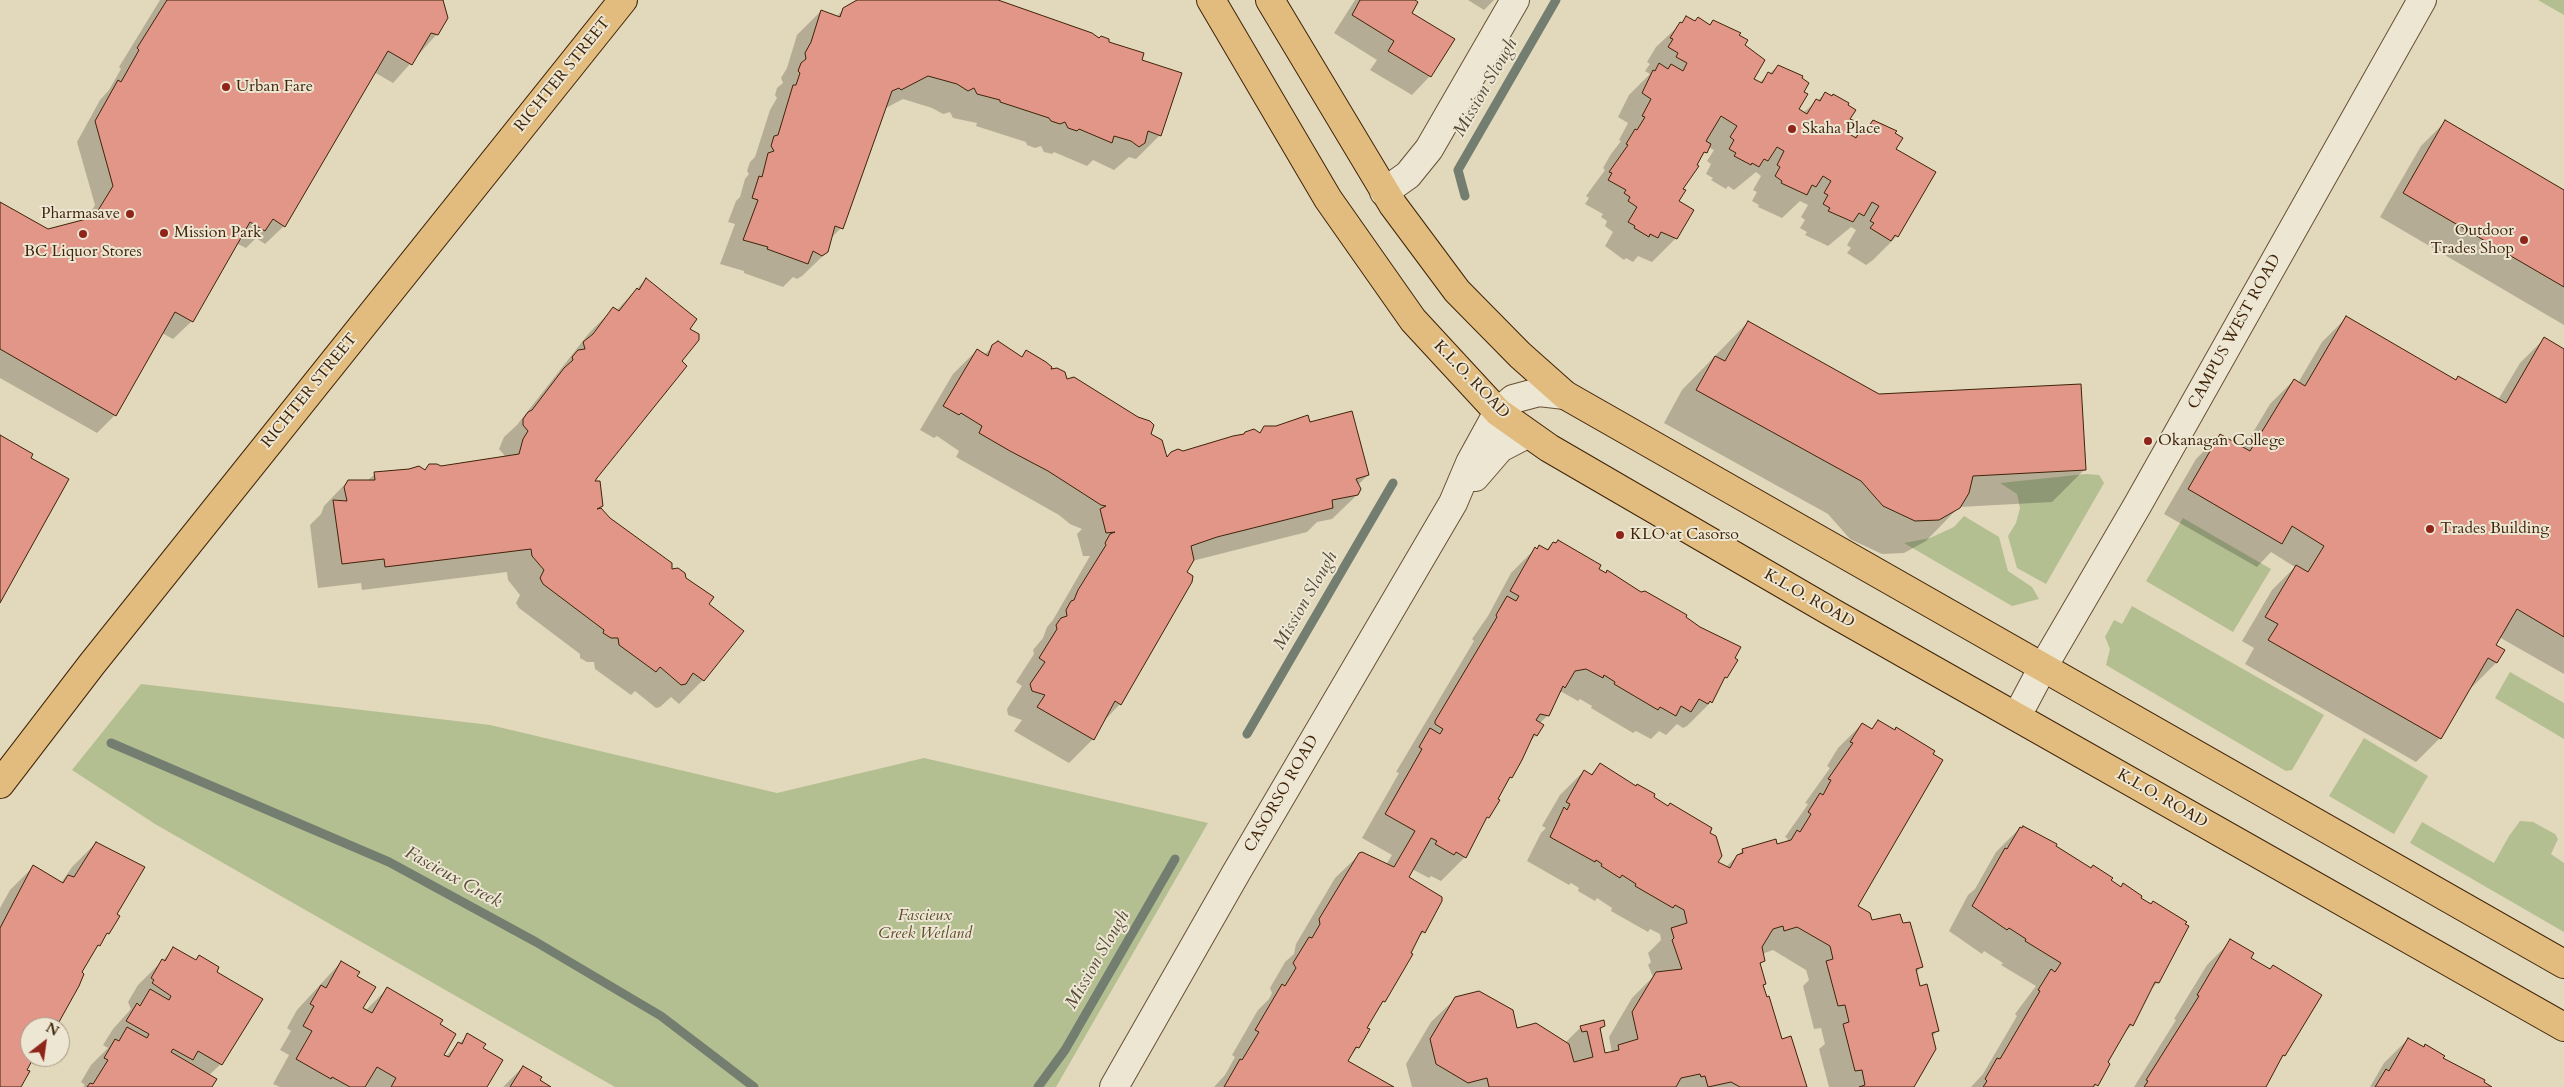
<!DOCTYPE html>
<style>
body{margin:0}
#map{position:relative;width:2564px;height:1087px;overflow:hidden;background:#e2d8bb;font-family:Cardo,serif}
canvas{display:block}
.north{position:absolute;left:20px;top:1017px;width:50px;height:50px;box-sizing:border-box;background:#ece6d3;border:1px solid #a79882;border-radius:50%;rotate:30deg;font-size:14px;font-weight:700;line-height:20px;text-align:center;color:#3f2308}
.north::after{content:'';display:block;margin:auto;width:18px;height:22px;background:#8f2418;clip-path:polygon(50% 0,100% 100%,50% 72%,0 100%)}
</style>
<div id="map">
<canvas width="2564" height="1087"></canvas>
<div class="north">N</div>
</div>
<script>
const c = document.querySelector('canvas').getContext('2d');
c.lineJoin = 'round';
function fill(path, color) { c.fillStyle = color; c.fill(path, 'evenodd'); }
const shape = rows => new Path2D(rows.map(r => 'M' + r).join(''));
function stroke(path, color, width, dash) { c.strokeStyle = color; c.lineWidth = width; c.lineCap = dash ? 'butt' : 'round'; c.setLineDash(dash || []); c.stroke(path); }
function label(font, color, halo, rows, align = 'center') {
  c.font = font + ' Cardo,serif'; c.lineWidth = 4; c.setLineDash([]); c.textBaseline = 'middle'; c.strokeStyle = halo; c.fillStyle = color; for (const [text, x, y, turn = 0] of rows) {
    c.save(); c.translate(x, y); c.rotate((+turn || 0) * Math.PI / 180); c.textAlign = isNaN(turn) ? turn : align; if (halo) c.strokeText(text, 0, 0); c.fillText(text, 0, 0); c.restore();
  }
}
fill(shape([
 [2538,0,2564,0,2564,15],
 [2086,474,2099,475,2104,483,2046,584,2017,568,2008,536,2016,523,2020,508,2017,494,2000,483],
 [1964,516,1999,537,2008,571,2032,587,2039,599,2012,606,1904,543,1930,538,1954,527],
 [2183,518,2271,569,2233,632,2146,581],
 [2132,606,2324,715,2292,770,2286,771,2106,665,2110,649,2105,637,2114,620,2122,624],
 [2510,672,2564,703,2564,739,2495,698],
 [141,684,490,725,777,793,924,758,1208,823,1056,1087,615,1087,155,824,72,770],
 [2364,738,2428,776,2394,834,2329,796],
 [2520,821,2533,822,2555,834,2558,839,2551,854,2564,863,2564,932,2410,843,2422,822,2494,863,2509,836]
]), '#b3bf91');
fill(shape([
 [160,0,442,0,437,34,393,83,374,72,284,226,265,244,256,238,246,248,236,243,192,321,173,339,162,333,115,415,97,433,0,378,0,203,47,231,86,221,95,205,77,142,100,100,109,90,121,69,119,67],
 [860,0,992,0,1108,43,1141,60,1160,135,1136,159,1129,157,1114,170,1093,160,1087,166,1054,152,1052,154,1044,152,1041,146,1035,148,1027,145,1026,142,976,126,977,123,953,118,950,112,943,114,932,108,903,99,884,109,841,228,830,239,827,252,802,276,797,279,793,277,783,287,744,273,744,271,720,264,735,224,728,222,736,201,740,197,745,179,749,174,747,171,750,162,755,157,770,110,777,98,775,95,777,88,783,83,781,78,787,68,797,35,821,11,836,17,844,9],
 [1355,0,1413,0,1410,13,1430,76,1412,95,1370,70,1377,60,1334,33],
 [1468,0,1494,0,1484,10],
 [1687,18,1709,25,1713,21,1738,36,1743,46,1752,79,1759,83,1778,66,1797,109,1803,113,1825,94,1848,119,1846,134,1853,138,1873,121,1879,125,1881,123,1895,131,1894,149,1934,173,1897,236,1873,260,1866,265,1847,253,1851,248,1847,245,1856,230,1851,227,1828,246,1805,235,1807,232,1800,228,1805,220,1801,217,1808,205,1800,201,1782,218,1758,207,1759,205,1752,201,1757,192,1753,190,1761,176,1756,172,1734,190,1728,186,1726,189,1711,180,1713,178,1706,174,1711,164,1707,161,1714,150,1708,147,1681,189,1678,202,1676,238,1652,262,1638,256,1633,262,1626,258,1624,260,1605,246,1613,232,1605,226,1607,221,1601,217,1603,214,1585,204,1589,198,1586,196,1605,170,1603,168,1611,154,1621,141,1619,140,1628,123,1618,117,1629,95,1650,74,1645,71,1650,64,1647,62,1656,47],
 [2445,122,2564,192,2564,325,2380,217,2421,146],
 [646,279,688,329,680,362,592,483,602,505,597,510,671,571,685,579,707,604,703,680,679,704,671,697,660,707,656,708,635,691,631,695,595,669,594,662,587,662,580,658,580,654,519,608,516,603,520,595,508,580,507,572,362,590,361,583,318,588,310,525,321,514,324,506,348,481,367,481,375,474,424,471,429,466,440,467,504,458,505,456,499,449,504,437,517,425,589,333,613,309,616,311],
 [2346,318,2455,381,2498,400,2520,363,2544,339,2564,350,2564,674,2499,637,2494,645,2503,651,2496,663,2472,687,2470,685,2440,738,2416,762,2245,664,2254,648,2242,641,2272,590,2295,567,2271,552,2257,567,2164,514,2196,459,2220,435,2243,449,2270,404,2294,380,2298,383,2322,342],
 [1748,322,1879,395,2085,469,2052,502,1959,507,1926,541,1904,553,1882,554,1850,539,1828,514,1664,423,1682,390],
 [993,346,1021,358,1027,352,1048,371,1067,380,1149,434,1166,458,1259,433,1265,427,1310,424,1368,475,1358,485,1357,495,1332,519,1317,522,1307,532,1192,561,1120,704,1102,723,1093,739,1069,763,1014,731,1022,720,1008,715,1007,709,1022,686,1016,682,1034,654,1033,650,1043,638,1047,627,1053,620,1090,556,1083,556,1077,534,1082,529,1070,524,1059,515,956,457,959,451,937,436,934,438,920,430,953,374,977,350,984,355],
 [1553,543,1597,569,1726,677,1720,683,1711,702,1687,726,1683,728,1677,724,1666,735,1659,731,1651,739,1636,731,1633,733,1591,708,1592,706,1580,699,1578,701,1562,692,1558,693,1548,715,1539,724,1536,735,1530,742,1511,777,1505,784,1496,799,1498,800,1482,824,1465,857,1441,881,1431,876,1429,878,1412,869,1408,877,1424,932,1417,938,1409,953,1411,954,1365,1028,1358,1047,1347,1061,1392,1087,1214,1087,1225,1075,1235,1057,1232,1055,1258,1010,1269,999,1272,993,1270,988,1285,962,1294,954,1296,944,1335,878,1360,854,1386,865,1392,855,1362,838,1399,773,1396,772,1474,641,1472,639,1488,616,1511,573,1535,549,1546,550],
 [1878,722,1856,907,1921,967,1916,973,1919,988,1938,1030,1932,1037,1912,1087,1829,1087,1819,1049,1825,1044,1821,1028,1814,1029,1803,986,1809,980,1806,970,1773,950,1762,954,1764,961,1759,965,1765,984,1763,986,1781,1040,1790,1038,1806,1087,1412,1087,1406,1064,1431,1022,1456,998,1516,1030,1565,1043,1581,1027,1604,1026,1599,1031,1604,1054,1612,1053,1609,1037,1632,998,1653,977,1648,965,1651,962,1648,953,1661,940,1660,934,1650,929,1648,932,1611,911,1612,908,1597,898,1595,901,1578,891,1579,888,1571,883,1569,885,1527,861,1541,833,1546,828,1542,826,1560,795,1584,771,1590,775,1600,765,1708,833,1716,862,1726,867,1743,850,1785,843,1788,839,1785,837,1804,810,1808,804,1805,803,1830,768,1827,766,1838,748,1862,724,1870,730],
 [2020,828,2037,834,2139,899,2158,982,2150,990,2132,1025,2124,1033,2095,1087,1971,1087,1983,1074,2017,1016,2015,1014,2036,986,2001,965,2003,963,1984,951,1982,954,1949,931,1968,895,1975,889,1996,852],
 [96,843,115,915,118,916,80,972,58,1021,52,1027,30,1027,30,1057,32,1057,19,1087,0,1087,0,908,10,890,34,866,61,883,72,867],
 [2231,941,2249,958,2320,996,2264,1087,2134,1087,2176,1020,2174,1019,2207,965],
 [174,949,195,961,199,957,215,972,221,1064,208,1076,210,1087,83,1087,85,1085,81,1082,91,1065,108,1048,103,1045,113,1029,131,1009,128,1002,138,985],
 [341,962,356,976,362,1009,365,1011,387,989,439,1025,443,1055,445,1057,468,1035,481,1049,485,1087,280,1087,273,1084,289,1055,280,1050,291,1031,287,1028,297,1010],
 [2408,1039,2442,1058,2489,1087,2370,1087,2384,1063],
 [523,1067,538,1081,548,1087,503,1087]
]), '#0003');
stroke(shape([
 [1465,196,1458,170,1556,0],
 [1247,734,1393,483],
 [111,743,389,862,536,942,661,1016,754,1087],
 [1038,1087,1065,1050,1175,859]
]), '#737d70', 9);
const building = shape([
 [167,0,443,0,448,18,438,35,431,33,412,65,388,51,285,227,273,219,265,231,250,222,193,322,175,312,116,416,0,349,0,202,48,229,94,217,113,186,95,121,118,80,121,82,139,50,137,48,167,0],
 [857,0,998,0,1092,33,1099,38,1101,36,1109,39,1109,42,1144,53,1142,60,1182,73,1161,136,1148,131,1145,143,1139,147,1131,141,1114,136,1112,143,1079,129,1077,131,1068,128,1065,122,1060,124,1051,121,1049,118,1000,102,1000,100,977,94,974,88,968,91,957,84,928,76,901,90,899,88,892,91,843,229,835,226,828,252,822,256,813,251,808,264,767,249,768,247,743,240,758,200,752,198,759,176,762,177,768,153,774,151,771,146,774,136,778,135,793,85,796,85,800,73,798,71,801,63,806,59,805,53,811,42,821,10,840,17,843,8,857,0],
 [1360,0,1415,0,1418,2,1412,13,1455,39,1431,77,1388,51,1394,41,1352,15,1360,0],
 [1686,16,1695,21,1698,17,1710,25,1713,20,1741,33,1739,35,1748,40,1745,45,1765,60,1754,79,1762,83,1768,72,1772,74,1778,65,1803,76,1802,78,1809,83,1804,92,1808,94,1799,109,1807,114,1816,99,1820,101,1825,92,1832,96,1833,94,1849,103,1848,105,1856,110,1850,119,1855,121,1848,133,1856,138,1863,126,1867,129,1873,120,1897,131,1895,133,1903,138,1896,149,1936,172,1898,237,1895,235,1891,241,1870,228,1874,223,1870,221,1879,206,1872,202,1864,216,1859,213,1853,222,1828,211,1830,208,1823,204,1828,195,1824,193,1831,181,1823,176,1816,187,1812,185,1807,195,1781,183,1782,181,1775,176,1780,167,1777,165,1784,151,1777,147,1768,161,1764,159,1759,167,1752,163,1751,165,1734,156,1736,153,1729,149,1734,140,1730,137,1737,126,1721,116,1706,141,1711,144,1707,153,1704,152,1697,165,1699,166,1683,189,1686,190,1679,201,1694,210,1677,239,1661,232,1658,238,1650,234,1649,237,1634,228,1635,226,1628,222,1637,207,1628,201,1630,197,1624,193,1626,190,1608,180,1612,173,1609,172,1628,145,1626,144,1635,129,1637,130,1645,117,1642,116,1651,99,1642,93,1653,70,1655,71,1659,63,1668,69,1671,64,1683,71,1687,63,1676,57,1678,53,1668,47,1673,39,1670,38,1680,22,1682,23,1686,16],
 [2445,120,2564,190,2564,287,2403,193,2445,120],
 [646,278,697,319,690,329,699,334,699,340,682,361,687,366,597,478,595,481,600,481,603,506,597,509,601,508,610,518,672,563,672,569,678,568,685,573,686,578,714,597,709,604,744,631,704,681,693,673,686,684,681,685,660,667,656,672,619,645,618,638,611,638,603,633,604,630,543,584,540,578,544,570,532,556,531,549,385,567,384,559,342,564,333,500,347,501,344,487,348,480,375,480,374,472,409,469,419,466,425,470,429,464,437,464,441,466,519,454,523,439,528,431,523,425,523,419,528,412,532,410,564,368,573,360,572,357,578,350,585,349,583,342,593,334,613,307,619,311,637,288,639,290,646,278],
 [2346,316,2456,380,2458,376,2506,403,2544,337,2564,349,2564,637,2517,609,2496,645,2505,650,2497,663,2488,658,2441,739,2268,640,2278,624,2265,617,2296,565,2308,572,2324,546,2292,526,2282,544,2188,489,2220,434,2250,451,2294,379,2305,386,2346,316],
 [1748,321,1879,394,2081,384,2086,470,1973,476,1969,493,1960,508,1939,520,1915,521,1883,506,1861,481,1696,390,1715,356,1725,361,1748,321],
 [998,341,1022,357,1026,350,1046,362,1052,367,1051,369,1057,368,1065,372,1067,379,1074,377,1138,417,1150,421,1154,425,1151,434,1162,440,1167,457,1171,452,1178,449,1183,451,1233,436,1244,434,1245,432,1254,429,1260,433,1264,426,1276,426,1308,415,1310,422,1352,411,1369,475,1356,479,1361,489,1358,495,1332,500,1333,508,1217,537,1191,546,1194,560,1187,572,1193,576,1192,582,1121,705,1115,701,1094,740,1037,707,1045,695,1032,691,1030,684,1045,662,1039,658,1057,629,1056,625,1061,618,1067,616,1066,610,1071,601,1074,600,1078,590,1106,545,1105,543,1110,534,1115,532,1106,533,1100,509,1106,506,1101,505,1048,471,1010,451,979,433,982,426,961,413,959,415,943,406,977,349,988,356,992,345,998,341],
 [0,435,33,454,31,458,69,479,0,603,0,435],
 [1558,540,1601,565,1599,569,1606,573,1607,570,1641,592,1645,591,1687,615,1686,617,1700,627,1741,647,1735,658,1738,660,1727,678,1725,677,1712,703,1710,701,1708,704,1699,699,1691,712,1681,706,1676,716,1660,707,1658,710,1614,684,1615,682,1604,675,1603,678,1586,669,1575,671,1565,688,1563,686,1549,716,1540,714,1536,720,1544,725,1537,736,1534,734,1522,760,1512,778,1510,777,1498,799,1500,800,1489,818,1487,817,1466,858,1456,852,1454,855,1435,844,1437,841,1431,838,1409,877,1442,897,1442,901,1425,933,1422,931,1411,953,1413,954,1385,1002,1383,1001,1367,1028,1370,1029,1359,1048,1356,1047,1348,1061,1394,1087,1224,1087,1240,1059,1242,1060,1259,1032,1255,1030,1282,984,1285,986,1296,968,1293,963,1309,937,1312,938,1320,924,1319,919,1359,853,1362,852,1394,867,1415,831,1385,814,1422,749,1419,747,1430,728,1440,734,1443,729,1435,724,1435,721,1497,617,1496,615,1507,596,1516,601,1519,596,1510,591,1535,547,1537,549,1539,545,1548,550,1553,542,1556,543,1558,540],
 [1878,720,1895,730,1896,727,1935,751,1933,754,1943,760,1858,906,1870,913,1872,920,1900,914,1903,923,1910,922,1923,967,1916,969,1920,986,1927,984,1939,1031,1932,1033,1936,1049,1914,1087,1859,1087,1865,1085,1862,1070,1855,1071,1843,1024,1849,1022,1845,1005,1838,1006,1826,961,1833,959,1830,946,1797,927,1784,931,1783,926,1773,929,1762,947,1765,961,1760,963,1766,984,1763,985,1767,997,1769,996,1782,1039,1791,1036,1807,1087,1740,1087,1731,1082,1708,1087,1705,1076,1701,1077,1700,1074,1681,1078,1676,1087,1489,1087,1487,1078,1468,1083,1436,1064,1430,1039,1455,997,1479,991,1513,1010,1517,1028,1536,1023,1569,1044,1574,1062,1593,1057,1587,1031,1582,1032,1580,1026,1604,1020,1605,1026,1600,1028,1605,1053,1619,1050,1618,1045,1638,1039,1632,1012,1656,972,1682,969,1672,940,1674,938,1671,928,1687,923,1684,910,1675,905,1673,908,1635,886,1636,884,1622,875,1620,878,1601,866,1602,864,1596,860,1595,862,1550,837,1564,807,1567,810,1570,804,1566,802,1584,770,1592,775,1600,763,1636,786,1637,784,1655,794,1654,797,1668,806,1670,803,1712,828,1710,833,1716,836,1722,856,1718,862,1730,868,1737,855,1743,853,1742,849,1776,839,1777,844,1791,840,1797,830,1800,832,1811,814,1808,812,1820,793,1823,795,1831,780,1828,779,1853,743,1850,742,1862,723,1872,729,1878,720],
 [2023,826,2057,844,2056,846,2091,868,2093,865,2113,878,2111,880,2121,887,2123,883,2142,896,2141,898,2151,904,2153,901,2187,922,2185,924,2189,926,2159,983,2155,982,2133,1026,2130,1024,2108,1062,2110,1064,2098,1086,2095,1084,2093,1087,1983,1087,1987,1081,1985,1079,1997,1058,2000,1059,2040,991,2038,990,2051,969,2055,972,2061,963,2025,941,2026,939,2009,928,2007,930,1972,906,2005,848,2007,849,2020,827,2022,828,2023,826],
 [96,842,145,867,117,914,120,916,109,934,107,933,100,946,98,945,82,972,84,974,79,986,59,1022,57,1020,53,1027,30,1027,30,1057,34,1057,27,1070,30,1071,21,1087,0,1087,0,928,33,865,63,883,68,875,74,877,96,842],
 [2230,939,2254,953,2251,958,2270,969,2273,965,2322,995,2285,1056,2283,1055,2266,1087,2144,1087,2148,1081,2146,1080,2199,996,2197,995,2230,939],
 [173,947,196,960,199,955,219,967,217,972,263,999,222,1065,198,1051,193,1060,173,1049,171,1052,217,1079,212,1087,87,1087,90,1083,93,1084,108,1060,104,1058,115,1039,119,1041,127,1027,147,1038,149,1034,126,1021,137,1003,140,1006,150,989,169,1000,171,996,152,983,154,980,151,978,162,959,165,961,173,947],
 [341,961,360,972,357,976,376,987,363,1008,372,1013,387,987,443,1020,440,1024,456,1034,444,1055,449,1057,458,1042,462,1044,467,1033,486,1044,483,1048,503,1060,487,1087,391,1087,396,1078,377,1067,365,1087,350,1087,332,1077,331,1079,296,1059,312,1031,303,1026,314,1006,310,1004,321,985,326,988,341,961],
 [2408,1038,2424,1047,2425,1044,2445,1056,2443,1058,2485,1080,2484,1082,2492,1087,2375,1087,2386,1069,2389,1071,2408,1038],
 [523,1066,542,1077,540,1080,551,1087,510,1087,523,1066]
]);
fill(building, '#e19688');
stroke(building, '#3f2308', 1);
const minor = shape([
 [1384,192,1408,175,1429,149,1515,0],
 [1475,477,1500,448,1527,434],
 [2017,716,2043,667,2137,506,2422,0],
 [1114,1087,1236,873,1453,503,1470,463,1498,412,1513,399,1539,392,1565,395]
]);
const major = shape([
 [1211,0,1328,199,1413,320,1498,412,1549,448,1833,613,2564,1027],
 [1270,0,1393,205,1457,291,1520,355,1565,395,2564,964],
 [0,784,92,664,623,0]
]);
stroke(minor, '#685035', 30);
stroke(major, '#3f2308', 30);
stroke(minor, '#ece6d3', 28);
stroke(major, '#e1bc7e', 28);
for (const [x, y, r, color] of [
 [226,87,5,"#8f2418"],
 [1792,129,5,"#8f2418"],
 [130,214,5,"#8f2418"],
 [164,233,5,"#8f2418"],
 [83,234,5,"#8f2418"],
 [2524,240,5,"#8f2418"],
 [2148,441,5,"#8f2418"],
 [2430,529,5,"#8f2418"],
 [1620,535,5,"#8f2418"]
]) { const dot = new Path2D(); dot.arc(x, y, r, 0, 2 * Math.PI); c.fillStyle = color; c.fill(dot); stroke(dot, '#ece6d3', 2); }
label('16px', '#3f2308', '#ece6d3', [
 ["RICHTER STREET",563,75,-51],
 ["CAMPUS WEST ROAD",2235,332,-61],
 ["K.L.O. ROAD",1471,380,46],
 ["RICHTER STREET",310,391,-51],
 ["K.L.O. ROAD",1809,599,30],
 ["CASORSO ROAD",1282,794,-60],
 ["K.L.O. ROAD",2162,799,30]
]);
label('16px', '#3f2308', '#ece6d3', [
 ["Urban Fare",236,87],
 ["Skaha Place",1802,129],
 ["Pharmasave",120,214,"right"],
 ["Outdoor",2514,231,"right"],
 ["Trades Shop",2514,249,"right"],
 ["Mission Park",174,233],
 ["BC Liquor Stores",83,252,"center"],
 ["Okanagan College",2158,441],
 ["Trades Building",2440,529],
 ["KLO at Casorso",1630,535]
], 'left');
label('italic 16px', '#5c4a2a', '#ece6d3', [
 ["Fascieux",925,916],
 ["Creek Wetland",925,934]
]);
label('italic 18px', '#544834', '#ece6d3', [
 ["Mission Slough",1486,88,-60],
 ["Mission Slough",1306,601,-60],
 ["Fascieux Creek",453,878,29],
 ["Mission Slough",1098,960,-60]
]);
</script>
